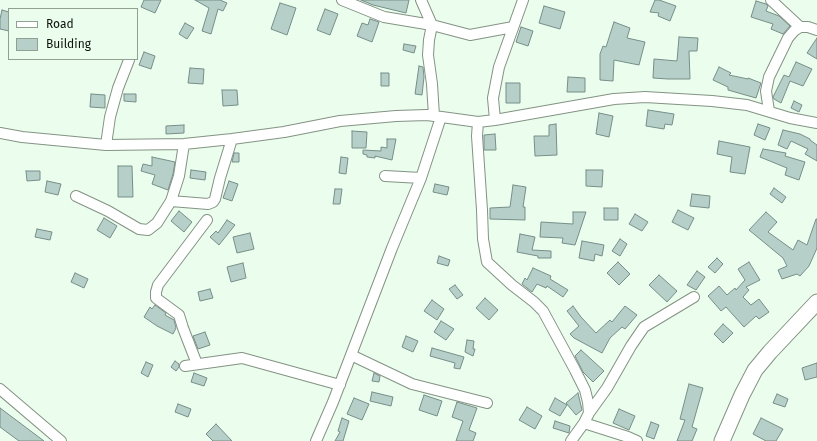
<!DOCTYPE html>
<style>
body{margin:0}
#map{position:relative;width:817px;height:441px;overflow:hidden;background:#ebfdec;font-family:"Fira Sans",sans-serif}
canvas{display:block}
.legend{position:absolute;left:8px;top:8px;width:130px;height:52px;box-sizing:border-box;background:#ebfdec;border:1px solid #929f93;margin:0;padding:5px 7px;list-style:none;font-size:12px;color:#0d130d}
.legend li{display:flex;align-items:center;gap:8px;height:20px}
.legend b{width:20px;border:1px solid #929f93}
</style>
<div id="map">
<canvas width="817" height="441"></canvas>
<ul class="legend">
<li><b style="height:5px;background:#fff"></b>Road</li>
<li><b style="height:11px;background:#b6cfc9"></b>Building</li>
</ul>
</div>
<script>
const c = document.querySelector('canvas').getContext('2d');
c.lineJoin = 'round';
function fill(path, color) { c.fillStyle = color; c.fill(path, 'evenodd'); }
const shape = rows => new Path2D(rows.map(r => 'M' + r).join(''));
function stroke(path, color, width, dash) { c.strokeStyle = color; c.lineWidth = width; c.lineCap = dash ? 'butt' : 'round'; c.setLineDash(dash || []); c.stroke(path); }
const building = shape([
 [144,0,161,0,155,13,141,7,144,0],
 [195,0,220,0,227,3,223,11,218,9,211,34,202,31,209,8,195,0],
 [361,0,409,0,406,13,373,5,361,0],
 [655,0,659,0,676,6,670,21,658,16,659,13,650,12,655,0],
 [756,1,766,4,768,6,766,11,779,16,790,26,783,34,771,29,773,24,751,17,756,1],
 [280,3,296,8,287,35,271,29,280,3],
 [544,6,565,12,560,29,539,23,544,6],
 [325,9,338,14,330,35,317,30,325,9],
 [2,10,9,12,9,31,0,29,0,19,2,10],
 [370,19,379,22,372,42,357,36,362,23,368,25,370,19],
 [614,22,630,28,627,38,645,42,639,65,614,60,613,81,600,80,600,54,603,46,606,47,614,22],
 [185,23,194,28,187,39,179,34,185,23],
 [521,27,533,31,528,46,516,42,521,27],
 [679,37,698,38,697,51,689,51,690,79,668,79,653,78,654,59,677,61,679,37],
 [817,38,817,59,807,53,817,38],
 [404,44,416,46,414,53,403,50,404,44],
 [144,52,155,56,151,69,139,65,144,52],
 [796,62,812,69,803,86,790,81,781,103,774,99,773,97,784,75,789,77,796,62],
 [419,66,423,67,424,77,422,95,415,94,419,66],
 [719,67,731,73,729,75,748,79,748,78,761,83,756,98,728,90,728,87,713,80,719,67],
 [190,68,204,69,203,84,188,83,190,68],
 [381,73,389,73,389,86,381,86,381,73],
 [568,77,585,78,585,92,567,92,568,77],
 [506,83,520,83,520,103,506,103,506,83],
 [222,90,237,90,238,105,223,106,222,90],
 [91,94,105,95,105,108,90,107,91,94],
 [124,94,136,94,136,102,124,101,124,94],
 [794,101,802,105,799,112,791,108,794,101],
 [648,110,674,114,672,125,665,124,664,129,646,126,648,110],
 [599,113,613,116,609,137,596,134,599,113],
 [556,124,557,155,535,156,534,136,549,136,549,125,556,124],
 [758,124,770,128,765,140,754,135,758,124],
 [184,125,184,133,166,134,166,126,184,125],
 [783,130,800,134,810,139,810,140,817,145,817,161,805,154,808,149,791,141,787,149,778,145,783,130],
 [352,131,367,132,366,148,352,148,352,131],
 [495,134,496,150,484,150,484,135,495,134],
 [387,139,396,139,392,160,375,156,375,158,367,157,367,155,363,154,363,150,381,151,381,147,387,148,387,139],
 [719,141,750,147,745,174,730,172,732,157,717,154,719,141],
 [763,149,786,153,785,156,805,162,799,180,785,175,787,168,760,157,763,149],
 [234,153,239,153,239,162,232,162,234,153],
 [152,157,175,162,173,174,168,190,152,184,155,175,141,171,143,164,152,166,152,157],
 [341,157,348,158,346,174,339,173,341,157],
 [118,166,132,166,133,197,118,197,118,166],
 [191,170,206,172,205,180,190,178,191,170],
 [586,170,603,170,602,187,586,186,586,170],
 [26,171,40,171,40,180,27,181,26,171],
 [47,181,61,184,58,195,45,192,47,181],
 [229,181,238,184,232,201,223,198,229,181],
 [435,184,449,187,447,195,433,192,435,184],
 [513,185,526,187,523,207,525,207,525,220,490,219,490,208,510,207,513,185],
 [774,188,786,197,782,203,770,194,774,188],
 [335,189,342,189,340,204,333,204,335,189],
 [692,194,710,196,709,208,690,206,692,194],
 [604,208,618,208,618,220,604,220,604,208],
 [678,210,694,218,688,230,672,222,678,210],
 [179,211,192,222,184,232,171,221,179,211],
 [573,212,586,212,575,245,562,243,563,238,540,237,541,222,573,224,573,212],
 [766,212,777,222,768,232,793,250,798,240,807,245,816,219,817,219,817,248,809,266,800,276,797,274,782,279,778,270,787,266,783,258,749,230,766,212],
 [635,214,648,222,642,231,629,224,635,214],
 [104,218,117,226,110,238,97,230,104,218],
 [227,220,235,225,219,245,210,237,216,231,218,233,227,220],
 [37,229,52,232,50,240,35,237,37,229],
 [250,233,254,249,237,253,233,237,250,233],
 [520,234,535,237,532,250,551,251,551,258,538,258,538,256,517,252,520,234],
 [620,239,627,244,620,256,612,251,620,239],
 [582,241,604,245,602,256,595,254,594,261,579,258,582,241],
 [439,256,450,260,448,266,437,263,439,256],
 [717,258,723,264,715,273,708,267,717,258],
 [618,262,630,274,619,285,607,273,618,262],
 [749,262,760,280,746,287,749,290,743,297,751,305,759,299,769,312,759,319,756,316,744,327,726,307,721,311,708,296,719,286,727,295,735,288,736,290,745,280,738,269,749,262],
 [243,263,246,278,231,282,227,267,243,263],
 [533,268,551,276,550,279,568,290,563,297,547,286,546,288,537,284,532,292,522,284,525,278,527,280,533,268],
 [697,271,705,277,696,290,687,285,697,271],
 [75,273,88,279,84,288,71,282,75,273],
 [659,275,677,291,667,302,649,285,659,275],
 [455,285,463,295,457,299,449,289,455,285],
 [210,289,213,298,200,301,198,292,210,289],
 [485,298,498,310,489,320,476,308,485,298],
 [432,300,444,309,437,320,424,311,432,300],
 [155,305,166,313,165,315,174,320,176,328,173,334,157,326,144,317,150,307,152,309,155,305],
 [573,306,581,317,596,333,610,320,612,322,625,306,637,315,625,329,622,327,610,338,602,353,574,338,570,334,579,326,567,311,573,306],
 [441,321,454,329,446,340,434,332,441,321],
 [723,324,733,333,723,343,714,334,723,324],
 [205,332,210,345,198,349,193,336,205,332],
 [406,336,418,341,413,352,402,347,406,336],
 [467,340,474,341,473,349,475,349,473,356,465,352,467,340],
 [432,348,464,357,460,369,454,368,455,363,430,356,432,348],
 [581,350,604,371,593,382,583,372,575,356,581,350],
 [175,361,179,364,179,367,176,371,171,367,175,361],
 [146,362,153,365,148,377,141,373,146,362],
 [817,363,817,377,805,380,802,368,817,363],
 [194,373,207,378,204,386,191,382,194,373],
 [374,373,380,376,379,382,372,381,374,373],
 [689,384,703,388,692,427,697,429,692,441,677,441,685,420,680,419,689,384],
 [372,392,393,397,391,406,370,401,372,392],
 [578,393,582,410,576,415,566,403,578,393],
 [777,394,788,399,785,407,773,403,777,394],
 [424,395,442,401,437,416,419,410,424,395],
 [354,398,369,404,362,420,347,414,354,398],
 [555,398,567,405,560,416,549,410,555,398],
 [457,402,477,408,469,430,476,433,473,441,456,441,463,421,452,417,457,402],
 [178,404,191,409,188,417,175,412,178,404],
 [527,407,542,416,535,429,519,420,527,407],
 [0,408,44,441,19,441,0,427,0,408],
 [619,409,635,416,629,430,613,423,619,409],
 [342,418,349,421,343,441,335,441,340,432,338,431,342,418],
 [761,418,783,429,776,441,766,441,753,434,761,418],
 [555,421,570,426,569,433,553,428,555,421],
 [651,422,659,425,654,439,646,436,651,422],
 [216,424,232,441,213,441,206,434,216,424]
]);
fill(building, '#b6cfc9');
stroke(building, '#768f89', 1);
const street = shape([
 [342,0,384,17,432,25,470,35,513,27],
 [421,0,432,25,429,40,428,55,432,84,434,116],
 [771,0,800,27],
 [769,111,766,91,769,77,788,38,794,31,800,27,808,27,817,30],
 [495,120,493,98,499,67,523,0],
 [478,122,477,136,482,210,483,239,487,262,512,285,534,302,543,311,575,370,585,390,588,402,589,413,584,423,571,441],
 [0,133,22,137,106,145,184,144,232,139,284,132,340,121,396,116,427,115,478,122,495,120,614,99,645,97,712,101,747,105,790,118,817,123],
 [106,145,110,117,118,88,129,60],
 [385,176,421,178],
 [76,196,108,211,139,229,148,230,157,223,171,201,179,176,184,144],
 [171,201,208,204,213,202,215,199,220,178,232,139],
 [351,355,412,384,487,403],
 [197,364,183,328,179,315,156,298,156,292,158,285,207,220],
 [185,366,242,358,340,385],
 [0,389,61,441],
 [589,413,607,388,631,346,644,327,694,297],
 [584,423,628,437,637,441],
 [316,441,333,402,392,248,421,178,441,117]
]);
const secondary = shape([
 [722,441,742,395,755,370,770,352,817,302]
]);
stroke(street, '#839384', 12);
stroke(secondary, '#839384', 17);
stroke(street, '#fff', 10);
stroke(secondary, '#fff', 15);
</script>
